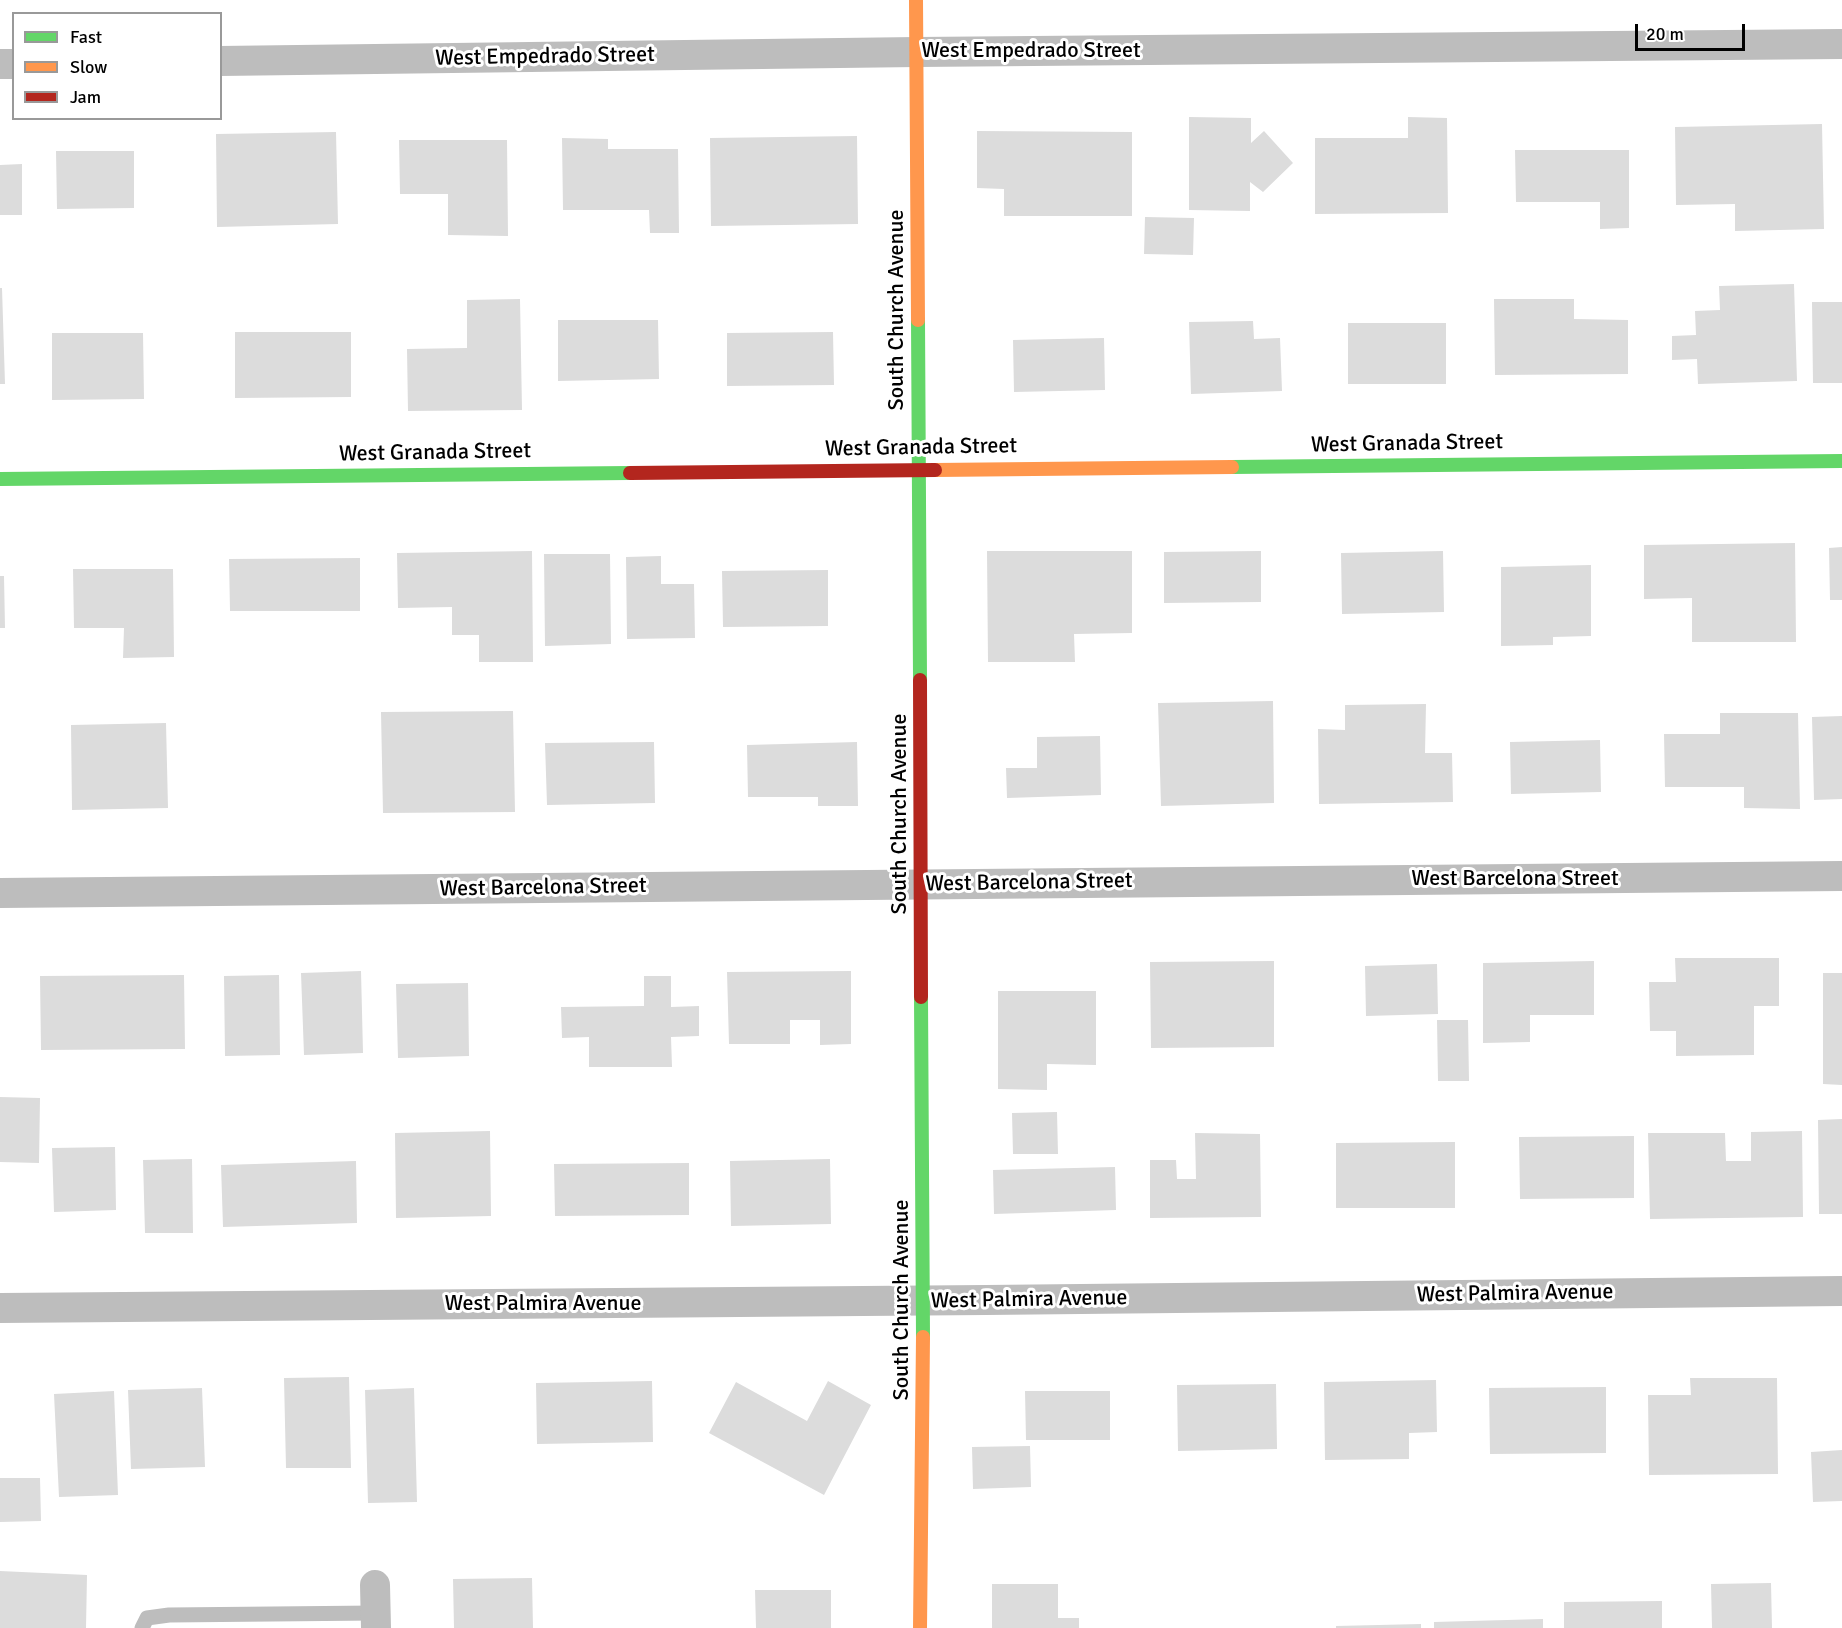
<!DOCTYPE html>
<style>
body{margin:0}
#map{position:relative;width:1842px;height:1628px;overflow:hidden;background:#fff;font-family:Signika,sans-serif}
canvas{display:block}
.legend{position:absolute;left:12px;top:12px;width:210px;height:108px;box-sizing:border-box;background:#fff;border:2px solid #999;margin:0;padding:8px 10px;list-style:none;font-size:18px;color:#000}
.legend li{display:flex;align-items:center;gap:12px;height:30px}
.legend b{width:30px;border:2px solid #999}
.scale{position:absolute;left:1635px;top:24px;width:110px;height:27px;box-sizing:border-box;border:3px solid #000;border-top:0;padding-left:8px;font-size:18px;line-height:21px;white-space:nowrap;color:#000;-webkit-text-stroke:4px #fff;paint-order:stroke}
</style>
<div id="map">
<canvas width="1842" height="1628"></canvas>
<ul class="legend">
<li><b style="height:8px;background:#63d668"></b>Fast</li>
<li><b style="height:8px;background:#ff974d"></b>Slow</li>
<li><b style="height:8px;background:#b3261e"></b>Jam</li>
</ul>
<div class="scale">20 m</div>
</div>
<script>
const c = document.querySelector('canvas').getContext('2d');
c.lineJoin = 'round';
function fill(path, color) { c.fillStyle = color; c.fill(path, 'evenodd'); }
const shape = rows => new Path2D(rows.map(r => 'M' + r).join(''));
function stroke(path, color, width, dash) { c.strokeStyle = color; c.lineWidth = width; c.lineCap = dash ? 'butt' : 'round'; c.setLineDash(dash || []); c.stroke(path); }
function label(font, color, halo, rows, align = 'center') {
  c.font = font + ' Signika,sans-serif'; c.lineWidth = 6; c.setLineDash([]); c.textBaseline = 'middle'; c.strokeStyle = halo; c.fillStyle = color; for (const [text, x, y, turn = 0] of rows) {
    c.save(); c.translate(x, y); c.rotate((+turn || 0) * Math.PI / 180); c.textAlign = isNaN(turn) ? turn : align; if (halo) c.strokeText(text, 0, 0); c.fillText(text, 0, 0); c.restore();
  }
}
fill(shape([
 [1189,117,1251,118,1251,143,1264,131,1293,163,1263,192,1250,182,1250,211,1189,210],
 [1408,117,1447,118,1448,213,1315,214,1315,138,1408,138],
 [1822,124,1824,229,1735,231,1735,204,1676,205,1675,127],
 [977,131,1132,132,1132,216,1004,216,1004,189,977,188],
 [336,132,338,224,217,227,216,134],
 [857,136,858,224,711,226,710,138],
 [562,138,608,139,608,149,678,149,679,233,650,233,649,210,563,210],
 [399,140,507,140,508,236,448,235,448,194,400,194],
 [1515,150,1629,150,1629,228,1600,229,1600,202,1516,202],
 [56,151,134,151,134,208,57,209],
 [22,164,22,215,0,215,0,165],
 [1145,217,1194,218,1193,255,1144,254],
 [1794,284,1797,381,1698,384,1697,359,1672,360,1672,336,1696,335,1695,311,1720,310,1719,286],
 [0,288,2,288,5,384,0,384],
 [520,299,522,410,408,411,407,349,467,348,467,300],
 [1494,299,1574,299,1574,319,1628,320,1628,374,1495,375],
 [1812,302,1842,302,1842,383,1813,383],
 [558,320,658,320,659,379,558,381],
 [1253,321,1254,339,1280,338,1282,391,1191,394,1189,322],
 [1348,323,1446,323,1446,384,1348,384],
 [235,332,351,332,351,397,235,398],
 [833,332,834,385,727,386,727,333],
 [52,333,143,333,144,399,52,400],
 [1104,338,1105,390,1014,392,1013,340],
 [1795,543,1796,642,1692,642,1692,598,1644,599,1644,545],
 [1842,547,1842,600,1830,600,1829,548],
 [532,551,533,662,479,662,479,635,452,635,452,607,398,608,397,553],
 [987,551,1132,551,1132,633,1074,634,1075,662,988,662],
 [1261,551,1261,602,1164,603,1164,552],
 [1443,551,1444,612,1342,614,1341,553],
 [544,554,610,554,611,644,545,646],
 [661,556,661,584,694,584,695,638,627,639,626,557],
 [360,558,360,611,230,611,229,559],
 [1591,565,1591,636,1553,637,1553,645,1501,646,1501,567],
 [73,569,173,569,174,657,123,658,124,628,74,628],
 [828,570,828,626,723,627,722,571],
 [0,576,4,576,5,628,0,628],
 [1273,701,1274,803,1161,806,1158,703],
 [1426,704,1425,753,1452,753,1453,802,1319,804,1318,729,1345,730,1345,705],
 [513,711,515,812,383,813,381,712],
 [1720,713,1798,713,1800,809,1744,808,1744,787,1665,787,1664,734,1720,734],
 [1842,716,1842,799,1814,800,1812,717],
 [166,723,168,808,72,810,71,725],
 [1100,736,1101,795,1007,798,1006,768,1037,768,1037,737],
 [1600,740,1601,792,1511,794,1510,742],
 [654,742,655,803,547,805,545,743],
 [857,742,858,806,818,806,818,797,748,797,747,745],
 [1675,958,1779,958,1779,1006,1754,1006,1754,1055,1676,1056,1676,1031,1650,1031,1649,982,1676,982],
 [1274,961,1274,1047,1151,1048,1150,962],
 [1594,961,1594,1015,1530,1015,1530,1042,1483,1043,1483,963],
 [1437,964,1438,1014,1366,1016,1365,966],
 [361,971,363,1053,304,1055,301,973],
 [851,971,851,1044,820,1045,820,1020,790,1020,790,1044,729,1044,727,972],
 [1823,973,1842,973,1842,1085,1823,1084],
 [184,975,185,1049,41,1050,40,976],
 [279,975,280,1055,225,1056,224,976],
 [644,976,671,976,671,1007,699,1006,699,1036,671,1037,672,1067,589,1067,589,1037,562,1038,561,1007,644,1006],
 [468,983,469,1056,398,1058,396,984],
 [998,991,1096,991,1096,1065,1047,1064,1047,1090,998,1089],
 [1437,1020,1468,1020,1469,1081,1438,1081],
 [0,1097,40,1098,39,1163,0,1162],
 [1057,1112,1058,1154,1013,1154,1012,1113],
 [1842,1119,1842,1214,1819,1214,1818,1120],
 [490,1131,491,1216,396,1218,395,1133],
 [1802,1131,1803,1217,1650,1219,1648,1133,1725,1133,1726,1161,1751,1161,1751,1132],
 [1195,1133,1260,1134,1261,1217,1150,1218,1150,1160,1176,1160,1177,1179,1196,1179],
 [1634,1136,1634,1198,1520,1199,1519,1137],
 [1455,1142,1455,1208,1336,1208,1336,1143],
 [115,1147,116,1210,54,1212,52,1148],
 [192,1159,193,1233,145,1233,143,1160],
 [830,1159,831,1224,731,1226,730,1161],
 [356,1161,357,1223,223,1227,221,1165],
 [689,1163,689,1215,555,1216,554,1164],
 [1115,1167,1116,1210,994,1214,993,1170],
 [349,1377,351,1468,286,1468,284,1378],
 [1690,1378,1777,1378,1778,1474,1649,1475,1648,1395,1691,1395],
 [1436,1380,1437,1432,1409,1433,1409,1459,1325,1460,1324,1382],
 [652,1381,653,1442,537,1444,536,1383],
 [828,1381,871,1405,824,1495,709,1433,736,1382,807,1421],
 [1276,1384,1277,1449,1178,1451,1177,1385],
 [1606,1387,1606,1453,1490,1454,1489,1388],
 [202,1388,205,1467,131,1469,128,1390],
 [414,1388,417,1502,368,1503,365,1390],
 [114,1391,118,1495,59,1497,54,1394],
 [1025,1391,1110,1391,1110,1440,1026,1440],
 [1030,1446,1031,1487,973,1489,972,1447],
 [1842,1450,1842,1501,1813,1502,1811,1452],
 [0,1478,40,1478,41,1521,0,1522],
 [0,1571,87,1575,86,1628,0,1628],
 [532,1578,533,1628,454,1628,453,1579],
 [1771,1583,1772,1628,1712,1628,1711,1584],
 [992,1584,1058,1584,1058,1618,1079,1618,1079,1628,992,1628],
 [755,1590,831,1590,831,1628,756,1628],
 [1662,1601,1662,1628,1564,1628,1564,1602],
 [1543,1619,1543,1628,1434,1628,1434,1622],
 [1421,1624,1421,1628,1336,1628,1336,1626]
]), '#dcdcdc');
stroke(shape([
 [142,1628,147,1618,169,1615,376,1613]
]), '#bdbdbd', 15);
stroke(shape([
 [220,61,917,52,1842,44],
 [0,64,14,64],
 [0,893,1842,876],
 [0,1308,986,1300,1842,1291],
 [375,1585,376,1628]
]), '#bdbdbd', 30);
stroke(shape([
 [918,320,920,680],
 [1232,467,1842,461],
 [0,479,630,473],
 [921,997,923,1337]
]), '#63d668', 14);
stroke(shape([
 [916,0,918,320],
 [935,470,1232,467],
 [920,1628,923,1337]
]), '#ff974d', 14);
stroke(shape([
 [630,473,935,470],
 [920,680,921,997]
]), '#b3261e', 14);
label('22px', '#000', '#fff', [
 ["West Empedrado Street",1031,51],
 ["West Empedrado Street",545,57,-1],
 ["South Church Avenue",897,310,-90],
 ["West Granada Street",1407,444,-1],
 ["West Granada Street",921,448,-1],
 ["West Granada Street",435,453,-1],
 ["South Church Avenue",900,814,-90],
 ["West Barcelona Street",1515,879],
 ["West Barcelona Street",1029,883,-1],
 ["West Barcelona Street",543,888,-1],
 ["West Palmira Avenue",1515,1294,-1],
 ["South Church Avenue",902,1300,-90],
 ["West Palmira Avenue",1029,1300,-1],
 ["West Palmira Avenue",543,1304]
]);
</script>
